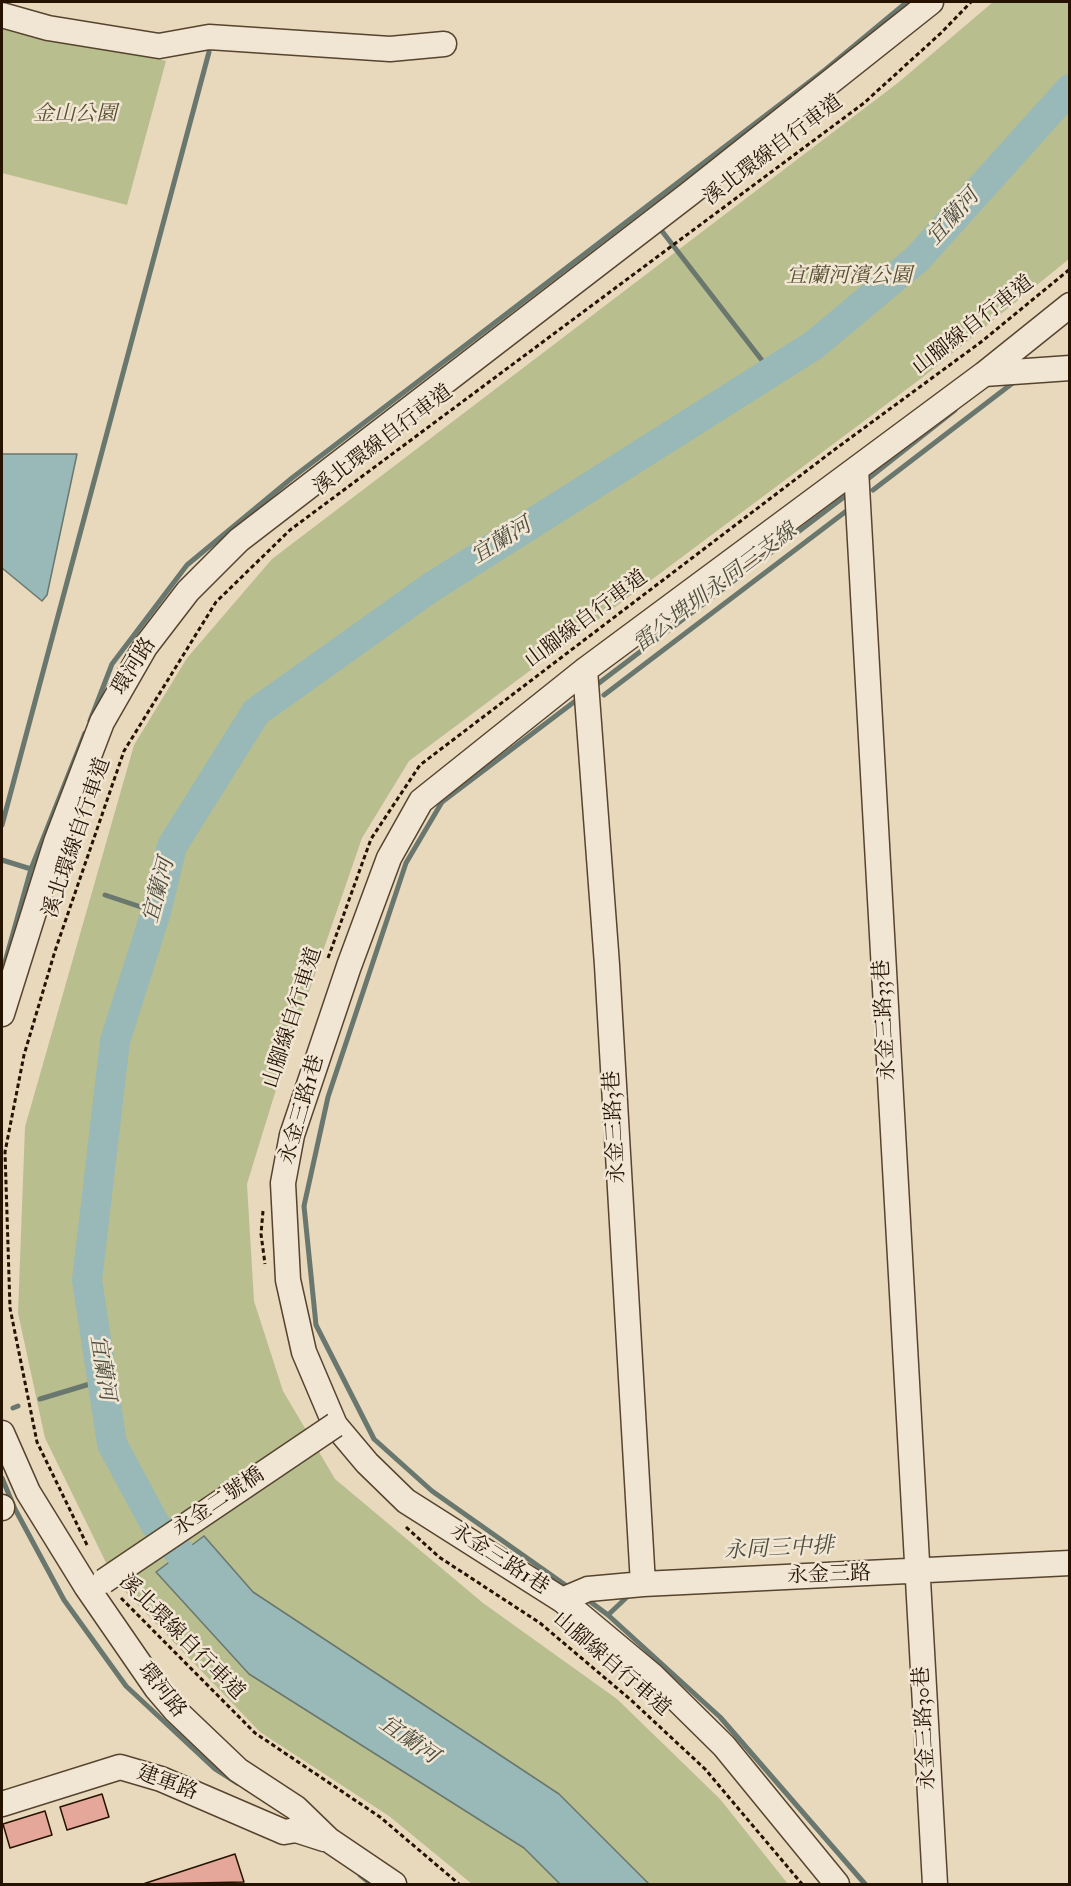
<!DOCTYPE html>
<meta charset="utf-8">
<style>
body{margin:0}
#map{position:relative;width:1071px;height:1886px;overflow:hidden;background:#e8d8bc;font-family:"IM FELL Double Pica",serif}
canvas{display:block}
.frame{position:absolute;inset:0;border:3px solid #251300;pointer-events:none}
</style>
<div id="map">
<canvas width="1071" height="1886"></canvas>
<div class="frame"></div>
</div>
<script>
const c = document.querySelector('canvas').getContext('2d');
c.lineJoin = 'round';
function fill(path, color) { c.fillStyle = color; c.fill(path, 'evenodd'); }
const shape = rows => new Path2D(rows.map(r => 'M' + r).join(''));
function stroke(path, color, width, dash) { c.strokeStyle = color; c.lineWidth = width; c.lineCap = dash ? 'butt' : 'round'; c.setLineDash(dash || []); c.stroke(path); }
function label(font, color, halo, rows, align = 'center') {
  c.font = font + ' "IM FELL Double Pica","Noto Serif TC",serif'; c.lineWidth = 5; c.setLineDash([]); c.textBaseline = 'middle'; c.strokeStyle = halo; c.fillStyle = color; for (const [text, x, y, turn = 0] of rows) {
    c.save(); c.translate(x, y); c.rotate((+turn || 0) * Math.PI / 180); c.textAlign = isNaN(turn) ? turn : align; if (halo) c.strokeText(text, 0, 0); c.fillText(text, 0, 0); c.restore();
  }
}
fill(shape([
 [993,2,1069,2,1069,259,923,377,409,761,362,838,282,1070,247,1184,254,1301,283,1391,335,1479,483,1603,617,1699,720,1799,788,1884,472,1884,389,1816,260,1732,115,1581,45,1438,18,1313,25,1127,134,745,187,658,272,559,899,82],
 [2,18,166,61,127,205,2,173]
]), '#b9be8e');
const water = shape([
 [2,454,77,454,47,595,42,601,2,568,2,454],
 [204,1536,253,1592,559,1794,649,1884,560,1884,524,1848,249,1674,156,1572,204,1536]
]);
fill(water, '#98b9b7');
stroke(water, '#6a776e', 1.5);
stroke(shape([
 [658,226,771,372],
 [869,478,955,410],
 [873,490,1014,382],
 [599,683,844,497],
 [604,695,849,509],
 [90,721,112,664,187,565,292,478,825,70,907,2],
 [2,825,209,52],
 [2,860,31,869],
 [105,895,156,912],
 [2,973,31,869,85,733],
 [40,1399,103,1380],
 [13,1408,18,1406],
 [2,1478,15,1509,64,1600,126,1686,215,1769,237,1783],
 [571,1589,432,1491,374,1439,316,1325,304,1206,328,1097,406,863,442,802,574,702],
 [584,1597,608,1615,720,1717,865,1884],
 [608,1615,627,1597],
 [360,1875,371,1884]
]), '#6a776e', 5);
stroke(shape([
 [206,1584,155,1524,112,1444,87,1280,115,1041,156,912,172,846,256,712,430,588,814,345,917,259,1070,89]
]), '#98b9b7', 30);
const building = shape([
 [102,1794,109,1817,67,1830,60,1807,102,1794],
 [45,1811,52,1835,10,1848,3,1824,45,1811],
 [235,1854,244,1882,143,1884,235,1854]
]);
fill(building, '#e5a799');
stroke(building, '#251300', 1.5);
const minor = shape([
 [2,15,48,28,159,46,209,37,390,49,444,44],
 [984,374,1070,368],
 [856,469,935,1884],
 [585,670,607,965,643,1584],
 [2,1014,56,842,102,722,145,647,188,591,239,540,689,194,931,2],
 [2,1433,28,1492,86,1586,157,1689,175,1710,238,1770,296,1808,329,1840,394,1884],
 [2,1507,2,1508],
 [562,1600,588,1589,643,1584,1070,1563],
 [2,1804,120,1767,161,1779,284,1832,296,1830,324,1839],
 [837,1884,724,1746,653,1676,562,1600,406,1501,367,1463,335,1425,304,1352,288,1280,283,1183,292,1135,349,966,389,858,421,801,585,670,984,374,1070,305]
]);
stroke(minor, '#56442f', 27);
stroke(shape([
 [328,958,371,839,420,765,834,450,981,342,1070,269],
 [263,1211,261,1234,265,1264],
 [406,1527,439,1557,540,1623,631,1700,705,1769,802,1884],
 [87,1545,37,1442,10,1308,5,1152,24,1055,55,951,124,751,216,602,290,530,864,103,941,33,971,2],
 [121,1598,255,1733,380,1817,459,1884]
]), '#251300', 3, [4.5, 3]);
stroke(minor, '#f0e6d3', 24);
const minorBridge = shape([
 [104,1581,335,1425]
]);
stroke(minorBridge, '#56442f', 27, []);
stroke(minorBridge, '#f0e6d3', 24);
label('italic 21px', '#594f32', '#f0e6d3', [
 ["金山公園",75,115],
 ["宜蘭河濱公園",849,277]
]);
label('21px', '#251300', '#f0e6d3', [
 ["溪北環線自行車道",774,151,-37],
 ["山腳線自行車道",974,326,-38],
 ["溪北環線自行車道",384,441,-37],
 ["山腳線自行車道",587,620,-37],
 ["環河路",135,667,-58],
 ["溪北環線自行車道",78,838,-71],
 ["山腳線自行車道",294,1018,-72],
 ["永金三路33巷",886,1020,-93],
 ["永金三路1巷",303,1110,-74],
 ["永金三路3巷",616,1127,-93],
 ["永金二號橋",219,1503,-34],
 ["永金三路1巷",499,1560,33],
 ["永金三路",829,1576,-2],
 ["溪北環線自行車道",181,1638,45],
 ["山腳線自行車道",611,1665,41],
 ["環河路",161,1691,52],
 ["永金三路30巷",926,1728,-93],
 ["建軍路",167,1784,20]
]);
label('italic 22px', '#4d4d40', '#f0e6d3', [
 ["宜蘭河",954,218,-48],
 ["宜蘭河",502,542,-32],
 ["雷公埤圳永同三支線",716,589,-37],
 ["宜蘭河",160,891,-75],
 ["宜蘭河",101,1368,81],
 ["永同三中排",779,1550,-3],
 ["宜蘭河",408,1741,35]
]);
</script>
